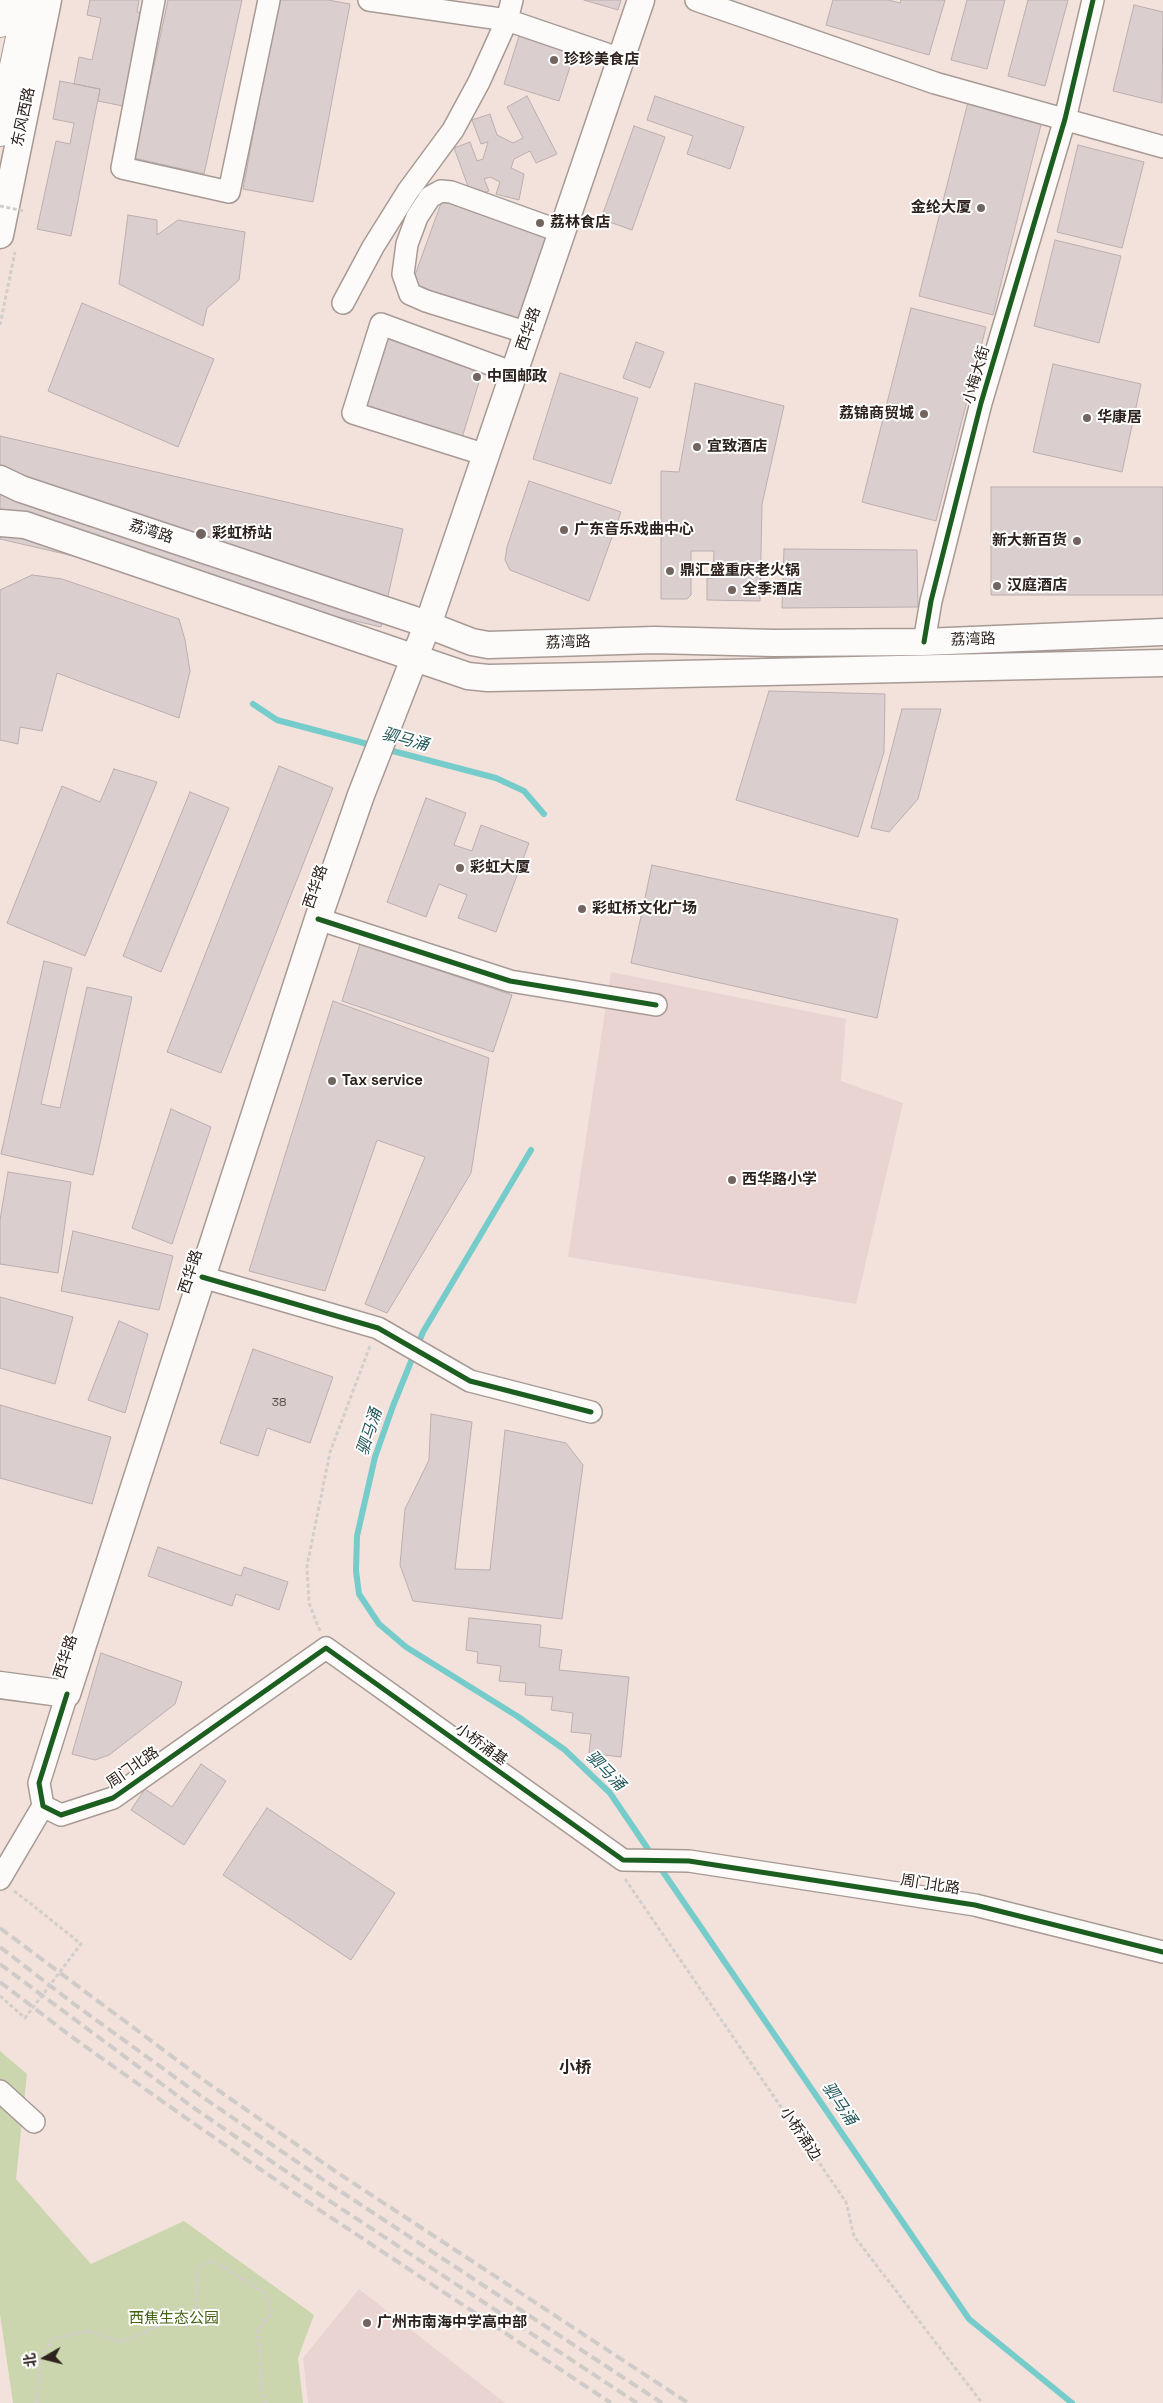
<!DOCTYPE html>
<meta charset="utf-8">
<style>
body{margin:0}
#map{position:relative;width:1163px;height:2403px;overflow:hidden;background:#f3e2db;font-family:"Space Grotesk","Noto Sans SC",sans-serif}
canvas{display:block}
.north{position:absolute;left:20px;top:2333px;width:50px;height:50px;-webkit-text-stroke:4px #fff;paint-order:stroke;rotate:262deg;font-size:14px;font-weight:700;line-height:20px;text-align:center;color:#2d221d}
.north::after{content:'';display:block;margin:auto;width:18px;height:22px;background:#2d221d;clip-path:polygon(50% 0,100% 100%,50% 72%,0 100%)}
</style>
<div id="map">
<canvas width="1163" height="2403"></canvas>
<div class="north">北</div>
</div>
<script>
const c = document.querySelector('canvas').getContext('2d');
c.lineJoin = 'round';
function fill(path, color) { c.fillStyle = color; c.fill(path, 'evenodd'); }
const shape = rows => new Path2D(rows.map(r => 'M' + r).join(''));
function stroke(path, color, width, dash) { c.strokeStyle = color; c.lineWidth = width; c.lineCap = dash ? 'butt' : 'round'; c.setLineDash(dash || []); c.stroke(path); }
function label(font, color, halo, rows, align = 'center') {
  c.font = font + ' "Space Grotesk","Noto Sans SC",sans-serif'; c.lineWidth = 4; c.setLineDash([]); c.textBaseline = 'middle'; c.strokeStyle = halo; c.fillStyle = color; for (const [text, x, y, turn = 0] of rows) {
    c.save(); c.translate(x, y); c.rotate((+turn || 0) * Math.PI / 180); c.textAlign = isNaN(turn) ? turn : align; if (halo) c.strokeText(text, 0, 0); c.fillText(text, 0, 0); c.restore();
  }
}
fill(shape([
 [611,972,846,1019,841,1081,903,1103,856,1304,568,1257],
 [359,2289,505,2403,308,2403,303,2358]
]), '#e9d4d1');
fill(shape([
 [0,2051,27,2074,16,2179,91,2264,184,2221,314,2315,298,2358,303,2403,13,2403,0,2314]
]), '#ccd6ae');
stroke(shape([
 [253,704,277,720,375,746],
 [385,749,496,778,524,791,544,814],
 [531,1150,423,1332,393,1406,375,1457,357,1536,356,1571,359,1594,379,1624,406,1647,517,1716,565,1750,610,1793,652,1855],
 [659,1866,969,2319,1072,2403]
]), '#76ccca', 6);
const building = shape([
 [90,0,139,0,137,12,157,16,138,109,98,101,100,89,74,84,79,57,92,60,101,18,87,15,90,0],
 [168,0,242,0,204,174,134,158,168,0],
 [278,0,328,0,350,4,313,202,243,189,278,0],
 [584,0,621,0,618,10,584,0],
 [833,0,888,0,900,3,901,0,945,0,929,55,826,25,833,0],
 [967,0,1005,0,987,69,951,60,967,0],
 [1028,0,1068,0,1045,86,1008,76,1028,0],
 [1134,5,1163,12,1162,103,1113,91,1134,5],
 [521,30,576,48,559,101,504,84,521,30],
 [60,81,100,89,71,236,37,229,56,141,70,144,74,123,53,119,60,81],
 [527,96,557,154,536,163,530,151,514,159,511,168,524,174,519,200,496,194,500,182,490,177,484,179,489,191,472,197,454,148,470,142,477,161,483,159,488,142,481,144,472,120,490,114,497,135,513,143,523,138,507,107,527,96],
 [655,96,744,127,730,169,687,154,693,136,647,120,655,96],
 [968,102,1042,121,993,315,919,296,968,102],
 [634,126,665,137,632,230,601,219,634,126],
 [1078,145,1144,162,1122,248,1057,232,1078,145],
 [443,198,548,236,517,324,411,286,443,198],
 [128,215,157,220,157,235,178,220,245,232,239,280,207,308,203,326,119,284,128,215],
 [1055,240,1121,256,1099,343,1034,326,1055,240],
 [82,303,214,359,178,447,48,391,82,303],
 [911,308,986,327,936,521,862,502,911,308],
 [383,330,484,366,461,441,359,406,383,330],
 [636,342,664,352,650,388,623,378,636,342],
 [1053,364,1141,384,1122,472,1033,452,1053,364],
 [560,373,638,398,611,484,533,459,560,373],
 [695,383,784,406,762,504,760,601,707,600,707,578,713,578,714,551,691,551,691,595,687,599,661,599,661,471,679,472,695,383],
 [0,436,403,529,381,627,0,539,0,436],
 [529,481,621,512,589,601,510,570,505,560,507,547,529,481],
 [991,487,1163,487,1163,595,991,595,991,487],
 [784,549,917,550,918,607,782,608,784,549],
 [32,575,62,579,179,619,185,640,190,671,179,718,57,673,42,731,20,727,18,744,0,740,0,590,32,575],
 [769,691,885,694,884,752,858,837,736,800,769,691],
 [902,709,941,709,918,799,889,832,871,828,902,709],
 [279,766,333,788,221,1073,167,1052,279,766],
 [114,769,157,782,85,956,7,923,62,786,100,802,114,769],
 [190,792,229,808,161,972,123,956,190,792],
 [426,798,466,813,454,845,472,851,481,825,529,843,496,932,458,918,467,895,439,884,426,917,387,902,426,798],
 [652,865,898,919,877,1018,631,963,652,865],
 [360,944,512,995,493,1052,342,1001,360,944],
 [44,961,72,968,41,1104,60,1108,87,987,132,997,93,1175,1,1154,44,961],
 [333,1001,489,1058,471,1173,387,1313,365,1304,425,1157,377,1140,325,1291,249,1271,333,1001],
 [171,1109,211,1127,172,1244,132,1228,171,1109],
 [8,1172,71,1182,58,1273,0,1264,0,1220,8,1172],
 [73,1231,173,1256,159,1310,61,1291,73,1231],
 [0,1297,73,1317,55,1384,0,1368,0,1297],
 [119,1321,148,1334,125,1413,88,1400,119,1321],
 [253,1349,333,1377,310,1443,267,1428,258,1456,220,1443,253,1349],
 [0,1405,111,1437,92,1504,0,1478,0,1405],
 [431,1414,472,1422,455,1569,490,1570,505,1430,566,1443,583,1465,562,1619,413,1601,400,1565,405,1509,429,1460,431,1414],
 [158,1547,241,1576,244,1567,288,1582,279,1610,236,1594,232,1606,148,1576,158,1547],
 [469,1618,541,1625,539,1647,562,1650,559,1670,629,1677,621,1757,589,1753,591,1734,571,1732,573,1713,551,1710,553,1697,525,1695,526,1683,499,1681,501,1666,477,1663,478,1652,466,1650,469,1618],
 [101,1653,182,1682,175,1704,109,1755,95,1760,72,1754,101,1653],
 [201,1764,226,1781,184,1845,131,1810,145,1789,172,1807,201,1764],
 [267,1808,395,1893,351,1960,223,1875,267,1808]
]);
fill(building, '#dacecf');
stroke(building, '#baaeaf', 1);
const minor = shape([
 [154,0,122,168,229,192,269,0],
 [512,0,507,20,621,59],
 [696,0,935,83,1163,147],
 [343,303,373,247,408,191,453,130,479,82,507,20,369,0],
 [528,333,426,301,410,294,403,274,407,244,417,217,430,197,441,191,451,192,562,232],
 [486,455,353,413,381,324,514,373],
 [924,642,931,601,981,403,1065,119,1093,0],
 [318,919,510,981,656,1005],
 [202,1277,378,1328,470,1381,591,1412],
 [67,1694,39,1783,43,1806,61,1815,113,1798,326,1648,623,1860,689,1861,975,1905,1163,1952],
 [0,1879,43,1806],
 [0,2091,34,2122]
]);
const major = shape([
 [0,235,48,0],
 [0,479,21,489,418,621,472,642,488,645,654,640,774,643,924,642,1163,632],
 [0,523,25,525,468,676,488,678,592,676,1163,663],
 [0,1685,67,1694,318,919,361,795,432,613,641,0]
]);
const highway = shape([
 [0,23,5,0],
 [0,132,28,0]
]);
stroke(minor, '#a79a95', 24);
stroke(major, '#a79a95', 29);
stroke(highway, '#a79a95', 30);
stroke(shape([
 [0,325,15,252],
 [320,1631,309,1603,307,1566,330,1452,370,1346],
 [625,1879,846,2202,854,2236,982,2403],
 [14,1891,35,1907],
 [37,2403,41,2358,53,2339,89,2331,121,2342,195,2311,198,2267,212,2260,266,2294,272,2313,258,2329,262,2392,265,2403]
]), '#d3cecc', 3, [4, 2.5]);
stroke(minor, '#fdfbfa', 21);
stroke(major, '#fdfbfa', 26);
stroke(highway, '#fdfbfa', 28);
stroke(shape([
 [0,1928,209,2084,335,2171,688,2403],
 [0,1947,74,2004,201,2096,328,2183,662,2403],
 [0,1964,194,2108,322,2196,637,2403],
 [0,1982,72,2037,186,2118,318,2209,611,2403]
]), '#cfcbc9', 4, [10, 5]);
stroke(shape([
 [0,206,24,211],
 [0,1996,25,2018,81,1944,35,1907]
]), '#d3cecc', 3, [4, 2.5]);
stroke(shape([
 [924,642,931,601,981,403,1065,119,1093,0],
 [318,919,510,981,656,1005],
 [202,1277,378,1328,470,1381,591,1412],
 [67,1694,39,1783,43,1806,61,1815,113,1798,326,1648,623,1860,689,1861,975,1905,1163,1952]
]), '#1b5e20', 5);
for (const [x, y, r, color] of [
 [554,60,5,"#726560"],
 [981,208,5,"#726560"],
 [540,223,5,"#726560"],
 [477,377,5,"#726560"],
 [924,414,5,"#726560"],
 [1087,418,5,"#726560"],
 [697,447,5,"#726560"],
 [564,530,5,"#726560"],
 [201,534,6,"#726560"],
 [1077,541,5,"#726560"],
 [670,571,5,"#726560"],
 [997,586,5,"#726560"],
 [732,590,5,"#726560"],
 [460,868,5,"#726560"],
 [582,909,5,"#726560"],
 [332,1081,5,"#726560"],
 [732,1180,5,"#726560"],
 [367,2323,5,"#726560"]
]) { const dot = new Path2D(); dot.arc(x, y, r, 0, 2 * Math.PI); c.fillStyle = color; c.fill(dot); stroke(dot, '#fff', 2); }
label('12px', '#594e4a', null, [
 ["38",279,1403]
]);
label('bold 15px', '#2d221d', '#fff', [
 ["珍珍美食店",564,60],
 ["金纶大厦",971,208,"right"],
 ["荔林食店",550,223],
 ["中国邮政",487,377],
 ["荔锦商贸城",914,414,"right"],
 ["华康居",1097,418],
 ["宜致酒店",707,447],
 ["广东音乐戏曲中心",574,530],
 ["彩虹桥站",212,534],
 ["新大新百货",1067,541,"right"],
 ["鼎汇盛重庆老火锅",680,571],
 ["汉庭酒店",1007,586],
 ["全季酒店",742,590],
 ["彩虹大厦",470,868],
 ["彩虹桥文化广场",592,909],
 ["Tax service",342,1081],
 ["西华路小学",742,1180],
 ["广州市南海中学高中部",377,2323]
], 'left');
label('15px', '#2d221d', '#fff', [
 ["东风西路",24,117,-78],
 ["西华路",529,329,-71],
 ["小梅大街",977,375,-74],
 ["荔湾路",151,532,18],
 ["荔湾路",973,640,-2],
 ["荔湾路",568,643,-2],
 ["西华路",316,887,-71],
 ["西华路",191,1272,-72],
 ["西华路",66,1657,-72],
 ["小桥涌基",481,1745,36],
 ["周门北路",133,1768,-35],
 ["周门北路",930,1885,9],
 ["小桥涌边",800,2134,56]
]);
label('15px', '#436311', '#fff', [
 ["西焦生态公园",174,2319]
]);
label('italic 16px', '#24595a', '#fff', [
 ["驷马涌",405,740,15],
 ["驷马涌",370,1432,-72],
 ["驷马涌",605,1771,46],
 ["驷马涌",839,2104,56]
]);
label('bold 16px', '#2d221d', '#fff', [
 ["小桥",575,2069]
]);
</script>
